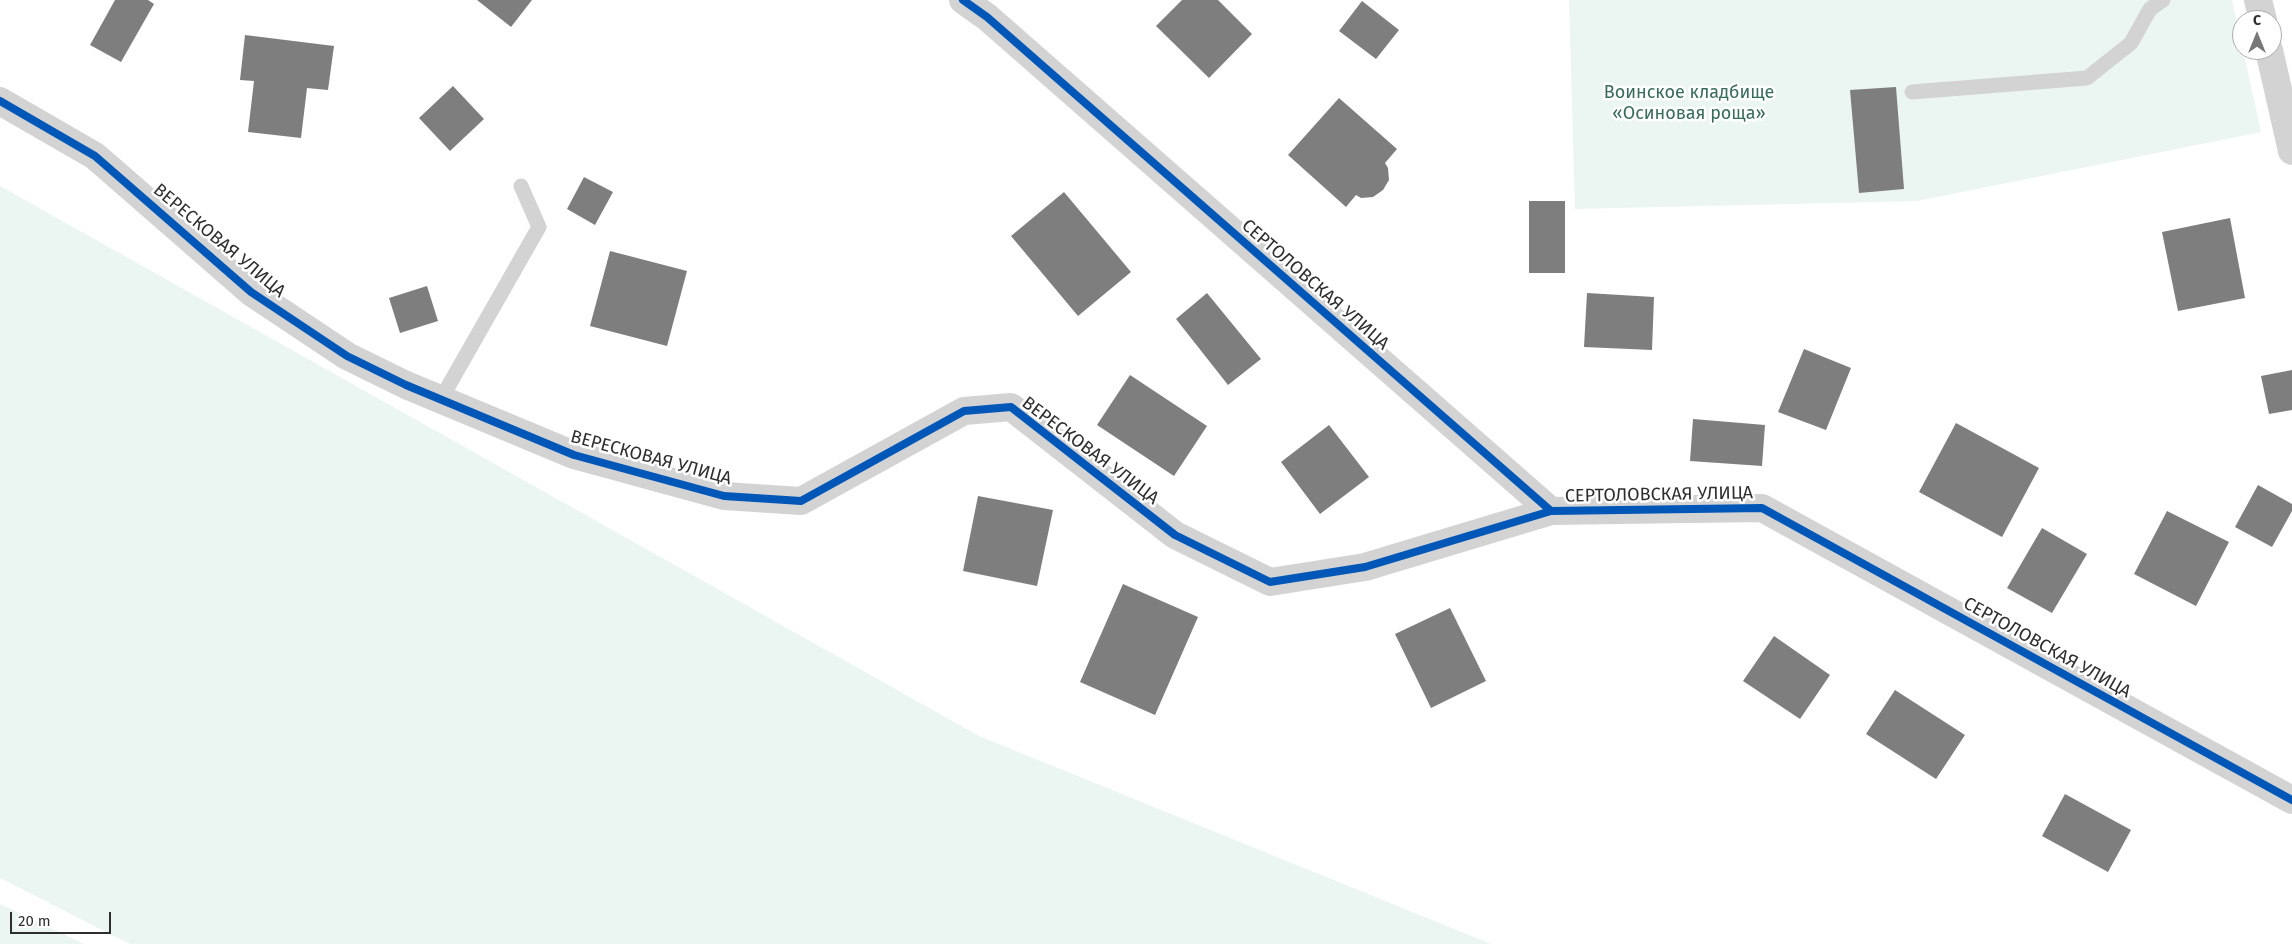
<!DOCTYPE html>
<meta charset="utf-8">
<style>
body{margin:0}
#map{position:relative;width:2292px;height:944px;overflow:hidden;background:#fff;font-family:"Fira Sans",sans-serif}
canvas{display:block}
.north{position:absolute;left:2232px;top:10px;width:50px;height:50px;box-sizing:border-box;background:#fff;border:1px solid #ababab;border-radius:50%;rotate:0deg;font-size:14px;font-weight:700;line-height:20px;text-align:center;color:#2e2e2e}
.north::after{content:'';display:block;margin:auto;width:18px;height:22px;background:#777;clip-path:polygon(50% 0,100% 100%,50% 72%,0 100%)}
.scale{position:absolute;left:10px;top:912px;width:101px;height:22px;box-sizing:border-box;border:2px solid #2e2e2e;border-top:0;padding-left:6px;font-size:15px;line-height:18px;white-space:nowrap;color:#2e2e2e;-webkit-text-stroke:4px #fff;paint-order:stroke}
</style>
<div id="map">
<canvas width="2292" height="944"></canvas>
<div class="north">С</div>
<div class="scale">20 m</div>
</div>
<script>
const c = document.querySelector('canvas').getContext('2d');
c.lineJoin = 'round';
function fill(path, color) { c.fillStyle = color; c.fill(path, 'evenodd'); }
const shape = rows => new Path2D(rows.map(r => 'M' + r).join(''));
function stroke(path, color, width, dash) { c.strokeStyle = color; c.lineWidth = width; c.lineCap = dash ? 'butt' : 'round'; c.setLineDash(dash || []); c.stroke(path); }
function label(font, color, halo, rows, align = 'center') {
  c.font = font + ' "Fira Sans",sans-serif'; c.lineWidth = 5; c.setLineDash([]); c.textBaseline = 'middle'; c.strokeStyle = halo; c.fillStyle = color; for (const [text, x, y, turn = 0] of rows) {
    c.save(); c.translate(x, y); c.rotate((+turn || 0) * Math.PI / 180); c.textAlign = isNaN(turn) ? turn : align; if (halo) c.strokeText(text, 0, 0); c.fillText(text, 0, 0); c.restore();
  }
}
fill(shape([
 [1569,0,2232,0,2261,132,1917,201,1575,209],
 [0,186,979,736,1491,944,130,944,0,878],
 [0,904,84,944,0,944]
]), '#ebf5f1');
fill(shape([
 [115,0,148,0,154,4,121,62,90,45],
 [477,0,532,0,511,27],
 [1182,0,1218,0,1252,34,1209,78,1156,26],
 [1362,1,1399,30,1376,59,1339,31],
 [245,35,334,46,328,90,307,88,301,138,248,132,254,81,240,80],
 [453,86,484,119,450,151,419,118],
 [1896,87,1904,189,1859,193,1850,90],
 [1339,98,1397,149,1385,163,1388,168,1389,180,1383,190,1373,197,1361,198,1356,195,1346,207,1288,155],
 [584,177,613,192,595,225,567,209],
 [1064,192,1131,272,1078,316,1011,236],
 [1529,201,1565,201,1565,273,1529,273],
 [2230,218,2245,298,2178,311,2162,232],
 [610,251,687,271,667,346,590,326],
 [427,286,438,321,400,333,389,298],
 [1207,293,1261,359,1228,385,1176,319],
 [1587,293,1654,297,1652,350,1584,347],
 [1804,349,1851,368,1826,430,1778,412],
 [2292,370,2292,410,2269,414,2261,376],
 [1130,375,1207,426,1174,476,1097,425],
 [1693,419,1765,425,1762,466,1690,461],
 [1956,423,2039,468,2002,537,1919,492],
 [1329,425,1369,477,1320,514,1281,462],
 [2258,485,2292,504,2292,511,2272,547,2235,527],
 [978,496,1053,510,1037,586,963,571],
 [2167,511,2229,542,2196,606,2134,574],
 [2042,528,2087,554,2052,613,2007,588],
 [1123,584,1198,617,1155,715,1080,682],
 [1450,608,1486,681,1431,708,1395,634],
 [1774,636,1830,675,1800,719,1743,681],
 [1895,690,1965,735,1936,779,1866,734],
 [2065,794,2131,830,2108,872,2042,836]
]), '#7e7e7e');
stroke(shape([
 [1912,92,2087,78,2131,43,2150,9,2163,0],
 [441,399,539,227,521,186]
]), '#d3d3d3', 15);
stroke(shape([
 [963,0,987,17,1551,511,1762,508,2292,800],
 [2258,0,2263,20],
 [2269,50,2292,151],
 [0,101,95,156,251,292,347,356,406,385,574,455,724,496,801,501,964,411,1011,407,1175,535,1270,582,1365,567,1551,511]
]), '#d3d3d3', 28);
stroke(shape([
 [963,0,987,17,1551,511,1762,508,2292,800],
 [0,101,95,156,251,292,347,356,406,385,574,455,724,496,801,501,964,411,1011,407,1175,535,1270,582,1365,567,1551,511]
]), '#0057b8', 8);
label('18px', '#376d5a', '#fff', [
 ["Воинское кладбище",1689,93],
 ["«Осиновая роща»",1689,114]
]);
label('18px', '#2e2e2e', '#fff', [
 ["ВЕРЕСКОВАЯ УЛИЦА",219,241,40],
 ["СЕРТОЛОВСКАЯ УЛИЦА",1315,285,41],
 ["ВЕРЕСКОВАЯ УЛИЦА",1090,451,37],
 ["ВЕРЕСКОВАЯ УЛИЦА",651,458,15],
 ["СЕРТОЛОВСКАЯ УЛИЦА",1659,495,-1],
 ["СЕРТОЛОВСКАЯ УЛИЦА",2047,648,29]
]);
</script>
